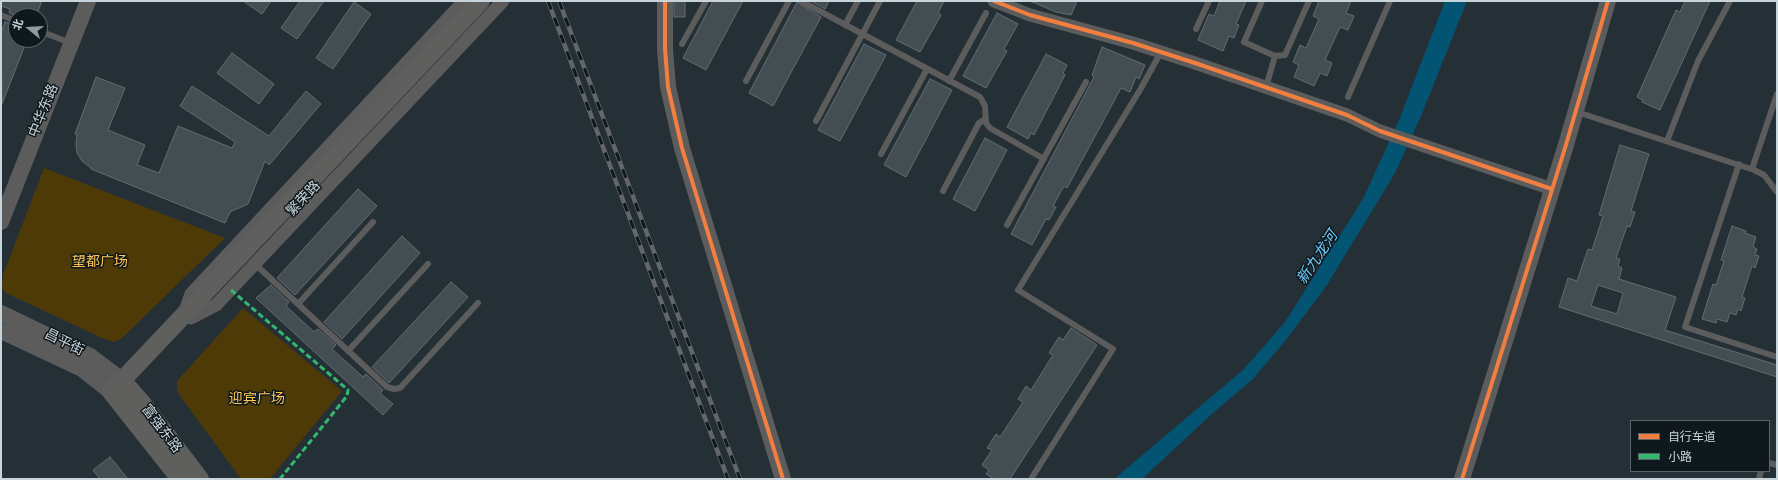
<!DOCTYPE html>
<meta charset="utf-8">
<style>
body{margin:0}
#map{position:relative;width:1778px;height:480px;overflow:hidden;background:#243036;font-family:"Titillium Web","Noto Sans SC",sans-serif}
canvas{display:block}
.frame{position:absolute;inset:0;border:2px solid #c8d4db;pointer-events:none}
.legend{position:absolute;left:1630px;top:420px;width:140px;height:52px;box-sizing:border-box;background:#0f181d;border:1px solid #596369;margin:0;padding:5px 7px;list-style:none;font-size:12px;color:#c8d4db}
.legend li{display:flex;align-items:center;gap:8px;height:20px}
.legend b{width:20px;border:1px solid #596369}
.north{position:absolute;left:8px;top:8px;width:40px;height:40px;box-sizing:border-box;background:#0f181d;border:1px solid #596369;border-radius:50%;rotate:288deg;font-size:11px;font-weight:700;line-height:16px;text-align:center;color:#c8d4db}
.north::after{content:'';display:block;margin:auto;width:14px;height:18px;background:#8f9ba1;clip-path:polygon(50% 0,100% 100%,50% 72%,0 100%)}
</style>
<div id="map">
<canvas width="1778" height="480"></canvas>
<div class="frame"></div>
<ul class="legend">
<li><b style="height:5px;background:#f27e40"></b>自行车道</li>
<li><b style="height:5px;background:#33b770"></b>小路</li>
</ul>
<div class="north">北</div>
</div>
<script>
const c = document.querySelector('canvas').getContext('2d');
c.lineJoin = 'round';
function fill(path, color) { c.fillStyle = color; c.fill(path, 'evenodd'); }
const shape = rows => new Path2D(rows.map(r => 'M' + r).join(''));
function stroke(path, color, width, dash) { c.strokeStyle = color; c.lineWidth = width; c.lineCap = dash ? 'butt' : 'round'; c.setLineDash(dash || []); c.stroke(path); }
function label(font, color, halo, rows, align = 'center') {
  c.font = font + ' "Titillium Web","Noto Sans SC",sans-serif'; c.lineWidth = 3; c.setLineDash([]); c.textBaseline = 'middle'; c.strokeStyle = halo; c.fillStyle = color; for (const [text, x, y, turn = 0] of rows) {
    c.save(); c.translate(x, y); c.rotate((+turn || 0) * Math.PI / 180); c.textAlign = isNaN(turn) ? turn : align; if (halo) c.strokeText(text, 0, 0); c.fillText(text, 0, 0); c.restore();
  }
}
fill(shape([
 [44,168,225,238,121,339,113,342,102,338,6,293,2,288,3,275],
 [243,308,342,391,270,479,241,479,180,396,177,390,177,381]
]), '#4e3a07');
fill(shape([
 [1445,1,1467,1,1421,116,1395,173,1327,285,1286,340,1253,379,1213,413,1142,479,1114,479,1243,370,1285,322,1363,199,1399,120]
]), '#035372');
const building = shape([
 [1,1,42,1,36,16,16,16,9,13,10,9,1,6,1,1],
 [243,1,271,1,262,14,243,1],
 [300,1,324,1,297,39,281,28,300,1],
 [674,1,685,1,685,17,674,17,674,1],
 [713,1,743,1,706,70,683,58,713,1],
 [811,1,829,1,825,9,811,1],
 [917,1,944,1,938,13,941,15,920,52,896,40,917,1],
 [1030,1,1077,1,1071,15,1056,12,1030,1],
 [1220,1,1246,1,1236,24,1239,25,1234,38,1229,36,1223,51,1198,40,1209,14,1214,16,1220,1],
 [1319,1,1351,1,1346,13,1354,16,1348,30,1340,27,1325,60,1332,63,1327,76,1320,73,1314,86,1294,77,1299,65,1293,62,1300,45,1306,48,1319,19,1313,16,1319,1],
 [1685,1,1710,1,1660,110,1642,102,1643,100,1637,97,1676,10,1680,12,1685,1],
 [354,2,371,14,333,69,316,58,354,2],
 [797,2,821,17,773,106,749,93,797,2],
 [997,13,1018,24,1004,49,1007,51,986,88,963,76,997,13],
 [5,22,16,25,16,40,27,40,2,104,1,33,5,22],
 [864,44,886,55,840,141,818,130,864,44],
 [1102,47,1145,65,1139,79,1136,77,1130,92,1121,88,1067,188,1064,186,1053,206,1056,207,1049,220,1046,219,1032,245,1011,234,1094,77,1092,75,1102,47],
 [232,53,274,84,259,104,217,73,232,53],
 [1046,54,1067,65,1063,73,1065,75,1034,135,1031,133,1028,139,1007,127,1046,54],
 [96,77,125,88,108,130,145,145,137,165,159,173,178,126,232,148,235,142,180,106,192,86,269,136,306,91,321,104,269,165,265,161,248,204,230,212,225,223,91,169,91,168,82,161,77,153,76,144,77,135,75,134,96,77],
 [930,79,952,90,906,177,884,165,930,79],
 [985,138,1007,150,975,211,953,199,985,138],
 [1620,145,1649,154,1631,211,1635,212,1630,227,1627,226,1616,258,1620,259,1618,266,1622,268,1619,279,1676,297,1665,330,1777,365,1777,377,1559,307,1568,278,1577,281,1588,249,1592,250,1603,216,1599,215,1620,145],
 [1598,285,1623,293,1617,314,1591,306,1598,285],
 [358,189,377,206,295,295,277,278,358,189],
 [1732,226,1746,231,1745,233,1756,237,1753,247,1757,249,1755,255,1759,256,1755,268,1752,266,1742,297,1745,298,1741,311,1738,309,1736,315,1730,313,1727,322,1717,319,1716,323,1702,319,1713,284,1716,285,1724,261,1721,260,1732,226],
 [402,236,420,253,342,339,324,322,402,236],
 [451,282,468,297,389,383,372,367,451,282],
 [271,285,289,302,286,306,314,332,318,329,336,345,332,349,363,377,366,374,383,390,380,393,393,404,383,415,256,298,271,285],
 [1071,328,1097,345,1010,479,994,479,986,474,989,470,982,465,992,450,987,448,996,434,1000,437,1023,402,1018,399,1026,386,1031,390,1053,355,1049,353,1059,337,1063,340,1071,328],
 [110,457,128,479,100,479,93,470,110,457]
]);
fill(building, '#434d52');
stroke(building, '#626c71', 1);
stroke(shape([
 [801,1,980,97,985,106,986,123,990,128,1044,159],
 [1262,1,1244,42,1275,56,1266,87],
 [1,15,16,21],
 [845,25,858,1],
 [1196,29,1209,1],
 [40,31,70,43],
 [682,44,706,1],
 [1275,56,1285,55,1309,1],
 [746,81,789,1],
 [949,81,986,13],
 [1348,97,1390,1],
 [1577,112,1754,170,1764,175,1777,192],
 [816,121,880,1],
 [1667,141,1698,61,1730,1],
 [881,154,927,69],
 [1739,164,1685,327,1777,357],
 [1752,169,1777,94],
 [943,191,979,123,985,119],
 [1007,225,1086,82],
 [255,264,387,387,394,389,400,388,478,303],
 [298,304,373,222],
 [348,351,428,264],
 [1769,463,1777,465],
 [1031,479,1113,349,1018,290,1140,90,1161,52],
 [1759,479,1761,471]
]), '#5c5c5c', 6);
stroke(shape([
 [994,1,1030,15,1133,43,1195,63,1347,115,1380,131,1552,189],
 [185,311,191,294,464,1],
 [191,318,216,305,503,1]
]), '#5c5c5c', 13);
stroke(shape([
 [665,1,665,49,668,87,682,148,783,479],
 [1,222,88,1],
 [1,313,90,356,122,380],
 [1,331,82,369,111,392],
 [1462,479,1565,148,1608,1]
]), '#5c5c5c', 16);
stroke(shape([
 [122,380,142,403,200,479],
 [180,479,111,392,481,1]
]), '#5f5f5d', 18);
const rail = shape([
 [548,1,728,479],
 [559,1,740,479]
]);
stroke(rail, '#646769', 4.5);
stroke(rail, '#0f181d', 3, [9]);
stroke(shape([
 [231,290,348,390,347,396,280,479]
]), '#33b770', 3, [6, 3]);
stroke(shape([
 [665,1,665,49,668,87,682,148,783,479],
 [994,1,1030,15,1133,43,1195,63,1347,115,1380,131,1552,189],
 [1462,479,1565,148,1608,1]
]), '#f27e40', 4);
label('14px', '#c8d4db', '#0f181d', [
 ["中华东路",44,111,-68],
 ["繁荣路",304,199,-47],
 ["昌平街",64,343,26],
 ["富强东路",161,429,53]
]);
label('14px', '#fec557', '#0f181d', [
 ["望都广场",100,263],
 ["迎宾广场",257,400]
]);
label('italic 15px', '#6ccbfb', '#0f181d', [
 ["新九龙河",1318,258,-56]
]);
</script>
